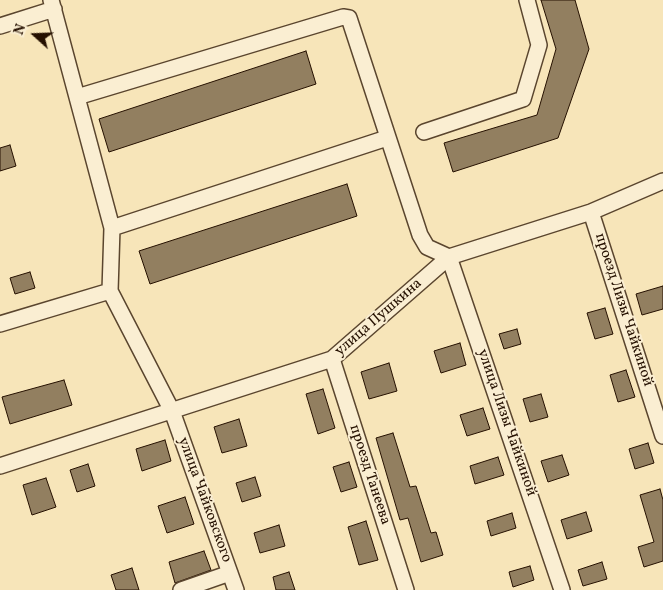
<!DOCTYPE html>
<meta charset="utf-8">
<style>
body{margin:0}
#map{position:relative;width:663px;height:590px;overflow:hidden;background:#f7e5b9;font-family:Vollkorn,serif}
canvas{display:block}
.north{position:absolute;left:10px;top:10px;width:50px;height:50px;-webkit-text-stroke:4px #faeed2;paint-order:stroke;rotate:290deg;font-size:14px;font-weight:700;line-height:20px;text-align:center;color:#251000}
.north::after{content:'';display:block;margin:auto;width:18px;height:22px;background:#251000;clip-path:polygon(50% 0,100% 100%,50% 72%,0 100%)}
</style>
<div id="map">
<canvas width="663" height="590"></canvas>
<div class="north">N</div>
</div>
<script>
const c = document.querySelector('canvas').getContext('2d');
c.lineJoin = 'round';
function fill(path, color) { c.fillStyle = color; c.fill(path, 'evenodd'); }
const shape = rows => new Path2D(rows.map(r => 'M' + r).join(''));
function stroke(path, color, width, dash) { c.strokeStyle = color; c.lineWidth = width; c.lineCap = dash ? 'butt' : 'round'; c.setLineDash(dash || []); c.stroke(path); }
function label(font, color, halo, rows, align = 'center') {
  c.font = font + ' Vollkorn,serif'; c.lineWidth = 4; c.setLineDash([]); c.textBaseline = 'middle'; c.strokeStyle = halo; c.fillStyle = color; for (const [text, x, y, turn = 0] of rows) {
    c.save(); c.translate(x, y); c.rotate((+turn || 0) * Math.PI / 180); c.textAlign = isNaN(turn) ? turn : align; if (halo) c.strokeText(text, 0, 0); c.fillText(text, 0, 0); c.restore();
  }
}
const building = shape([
 [541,0,575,0,589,49,558,138,453,172,444,143,537,115,556,49,541,0],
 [306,51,316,84,109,152,99,119,306,51],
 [10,145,16,166,0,171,0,148,10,145],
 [347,184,357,216,150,284,139,251,347,184],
 [30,272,35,288,15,294,10,278,30,272],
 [663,286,663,309,642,315,636,294,663,286],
 [605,308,613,334,595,339,587,313,605,308],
 [517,329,521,344,504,349,499,334,517,329],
 [460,343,466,365,441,373,434,351,460,343],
 [389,363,397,391,369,399,361,372,389,363],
 [626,370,635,397,618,402,610,375,626,370],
 [64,380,72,405,10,424,2,397,64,380],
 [323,389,335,428,318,434,306,394,323,389],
 [541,394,548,417,530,422,523,399,541,394],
 [483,408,490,429,467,436,460,415,483,408],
 [239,419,247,446,222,453,214,427,239,419],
 [393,433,410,487,416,486,431,533,436,532,443,555,421,562,408,518,400,520,376,438,393,433],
 [165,440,171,461,142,471,136,449,165,440],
 [648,443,654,463,635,469,629,449,648,443],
 [562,455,569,475,548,482,541,461,562,455],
 [498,457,504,475,475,484,470,466,498,457],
 [349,462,357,487,341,492,333,467,349,462],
 [88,464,95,486,77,492,70,470,88,464],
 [255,477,261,496,242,502,236,483,255,477],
 [46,478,56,507,32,515,23,485,46,478],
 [660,489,663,500,663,561,644,567,638,547,654,542,640,495,660,489],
 [185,497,194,524,167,533,158,506,185,497],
 [586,512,592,531,567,539,561,520,586,512],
 [512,513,516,528,491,536,487,521,512,513],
 [366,521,378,560,359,565,348,527,366,521],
 [279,525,285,546,260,553,254,533,279,525],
 [204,551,211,570,175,583,169,562,204,551],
 [602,562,607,579,583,586,578,570,602,562],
 [530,566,534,580,513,587,509,572,530,566],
 [132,568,139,590,116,590,111,575,132,568],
 [289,572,295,590,276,590,273,577,289,572]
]);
fill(building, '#927f60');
stroke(building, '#251000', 1);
const minor = shape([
 [51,0,112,228,110,291,172,411,236,590],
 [0,26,54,9],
 [77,97,343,17,349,18,420,235,427,247,449,257,562,590],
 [424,132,523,99,539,45,527,0],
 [591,212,663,436],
 [112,228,387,138],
 [0,324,110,291],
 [332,359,406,590],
 [0,466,332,359,449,257,591,212,663,181],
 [181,590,230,573]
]);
stroke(minor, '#5a452e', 18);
stroke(minor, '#faeed2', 15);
label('15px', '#251000', '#faeed2', [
 ["проезд Лизы Чайкиной",623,310,72],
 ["улица Пушкина",379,318,-41],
 ["улица Лизы Чайкиной",506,423,71],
 ["проезд Танеева",369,475,72],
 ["улица Чайковского",204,500,70]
]);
</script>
